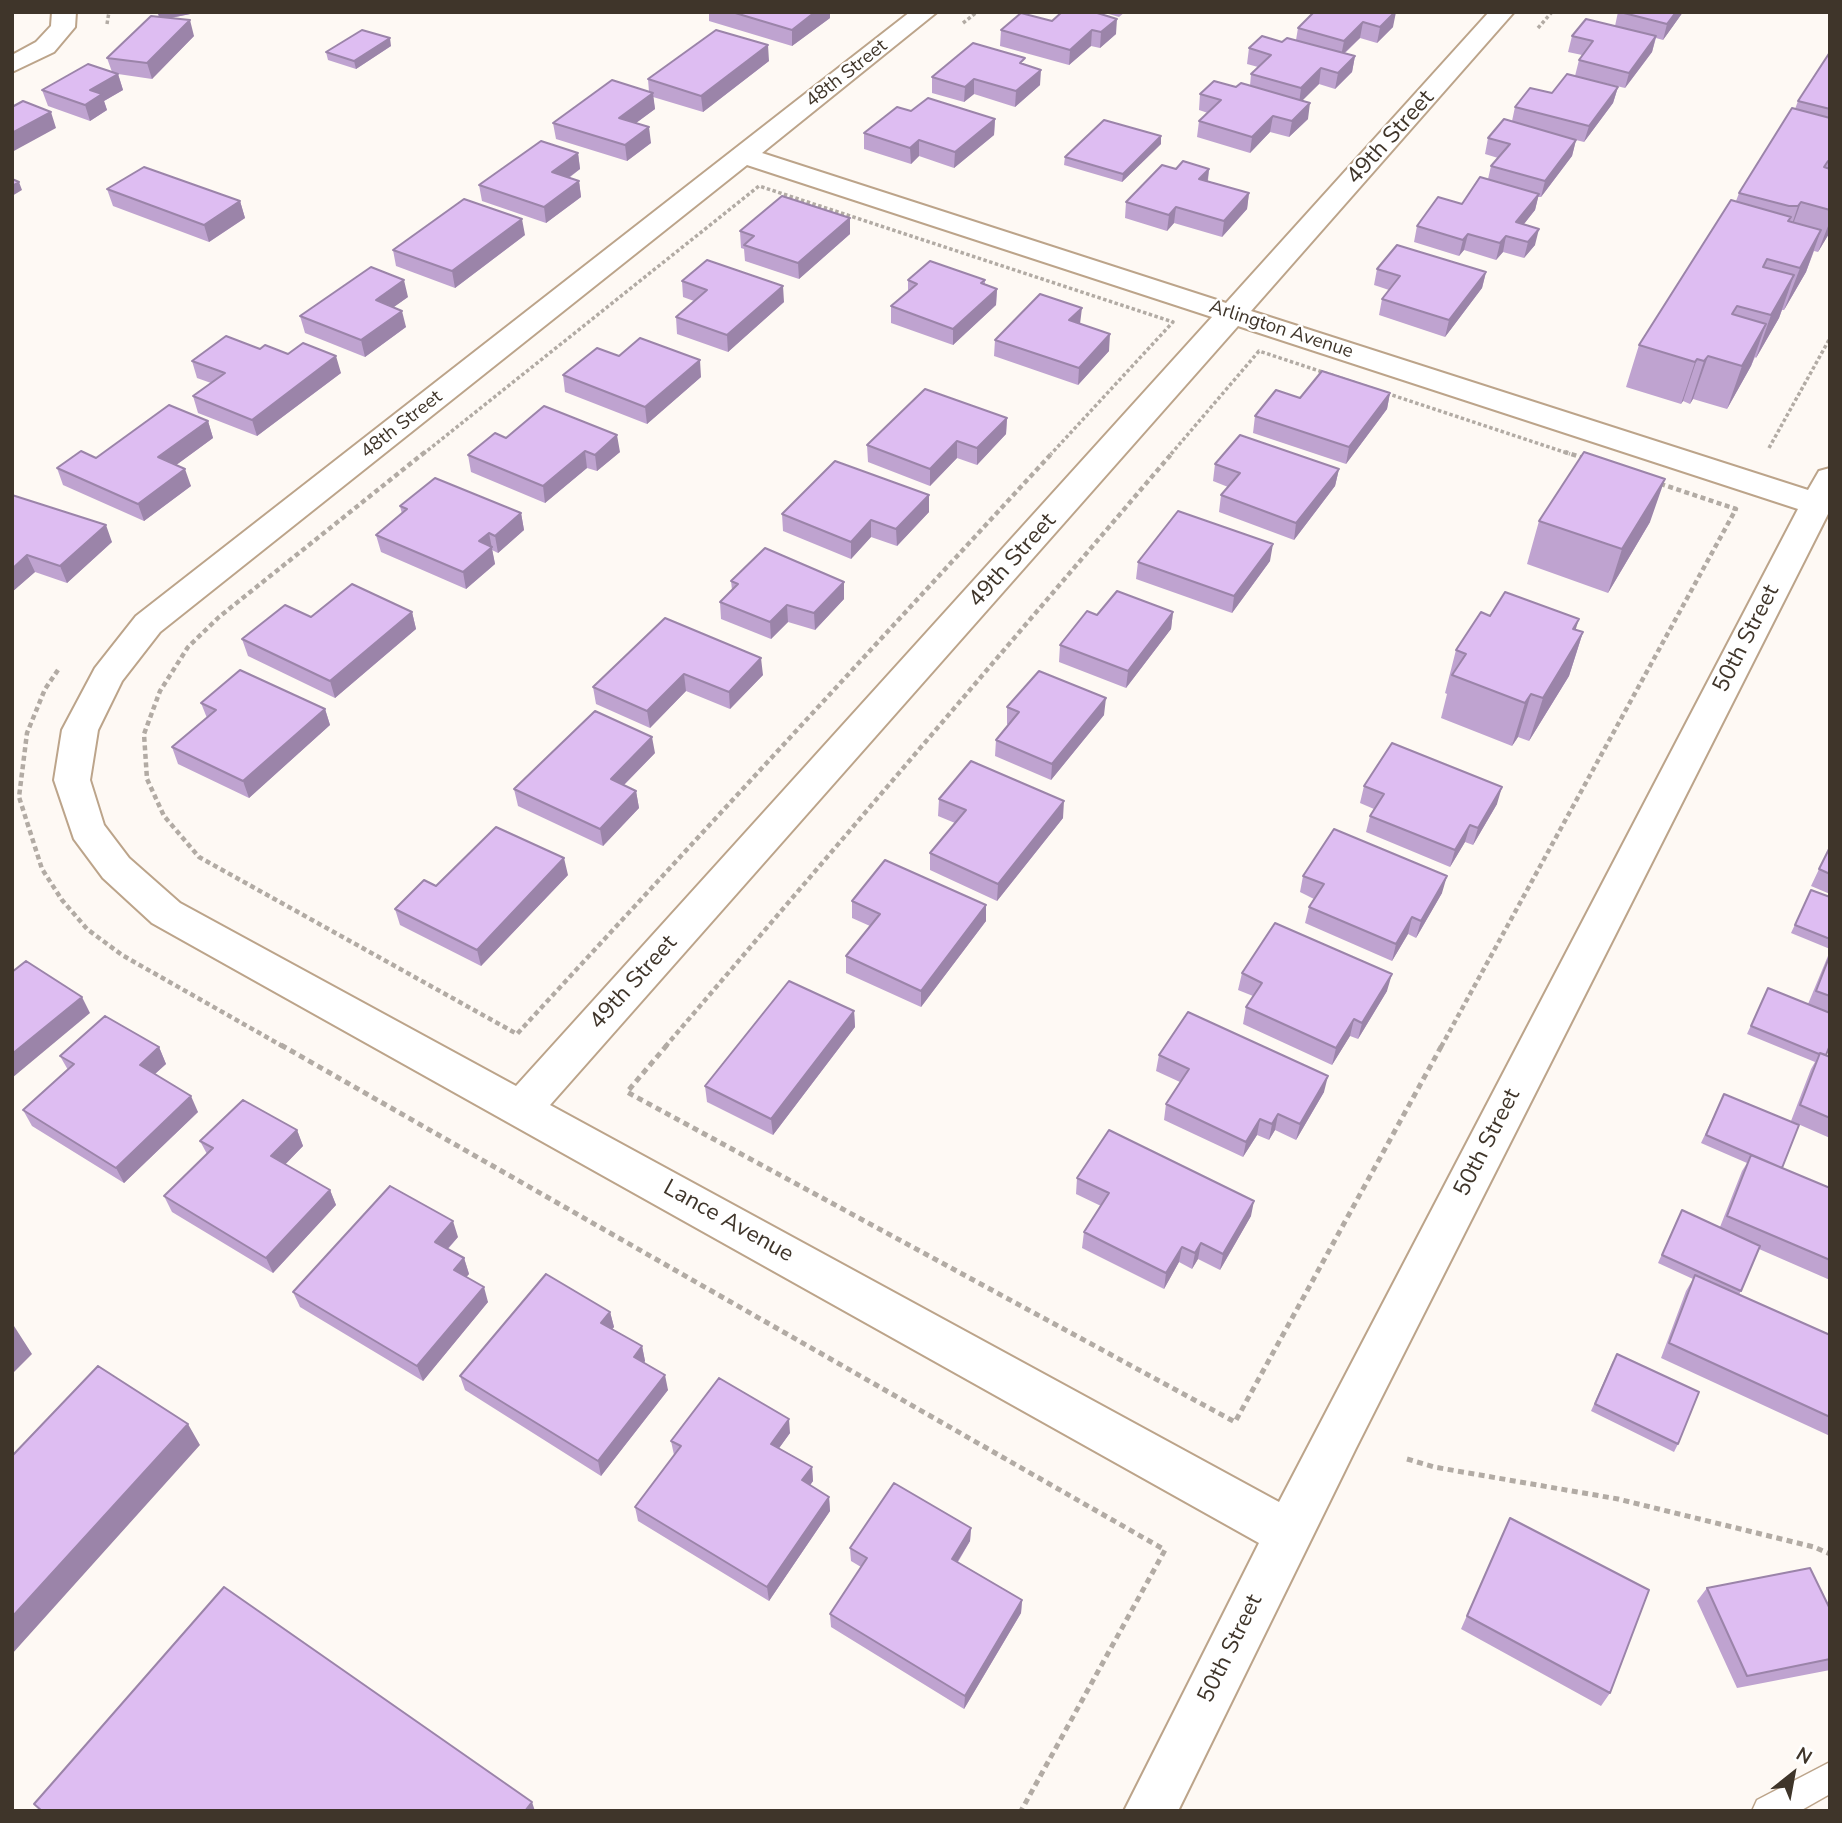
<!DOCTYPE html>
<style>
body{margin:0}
#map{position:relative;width:1842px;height:1823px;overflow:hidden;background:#fef9f4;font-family:"Nunito Sans",sans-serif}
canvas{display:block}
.frame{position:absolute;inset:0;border:14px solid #3f352a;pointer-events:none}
.north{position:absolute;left:1758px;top:1739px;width:70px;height:70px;-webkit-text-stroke:5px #fff;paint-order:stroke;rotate:31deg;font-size:19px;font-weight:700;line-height:28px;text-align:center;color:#3f352a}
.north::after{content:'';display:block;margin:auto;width:24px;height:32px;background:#3f352a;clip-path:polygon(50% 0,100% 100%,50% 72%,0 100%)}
</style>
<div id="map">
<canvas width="1842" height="1823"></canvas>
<div class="frame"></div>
<div class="north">N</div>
</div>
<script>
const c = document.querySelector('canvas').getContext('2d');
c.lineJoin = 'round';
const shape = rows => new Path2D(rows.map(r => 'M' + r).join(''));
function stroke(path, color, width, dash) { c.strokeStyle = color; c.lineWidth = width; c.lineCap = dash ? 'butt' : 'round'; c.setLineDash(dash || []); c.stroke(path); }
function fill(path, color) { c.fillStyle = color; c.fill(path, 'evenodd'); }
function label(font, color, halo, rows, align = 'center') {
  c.font = font + ' "Nunito Sans",sans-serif'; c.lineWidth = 5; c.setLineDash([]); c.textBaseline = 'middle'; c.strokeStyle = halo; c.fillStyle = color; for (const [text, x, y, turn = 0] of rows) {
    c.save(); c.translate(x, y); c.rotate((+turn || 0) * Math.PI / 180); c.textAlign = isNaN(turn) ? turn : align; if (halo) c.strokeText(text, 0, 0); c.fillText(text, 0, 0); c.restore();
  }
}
const service = shape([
 [1830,1762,1830,1794,1800,1811,1752,1811,1757,1800,1830,1762]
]);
const minor = shape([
 [52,12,76,12,75,27,54,52,12,72,12,55,36,42,51,26,52,12],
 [910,12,937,12,762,153,1226,303,1489,12,1514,12,1251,311,1808,490,1819,471,1830,468,1830,510,1356,1448,1178,1811,1124,1811,1259,1543,152,923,103,878,74,839,54,780,62,730,95,668,136,616,910,12],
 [747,165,1212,317,516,1086,180,903,129,858,104,825,90,780,98,730,122,681,160,632,747,165],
 [1238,326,1798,509,1279,1502,550,1105,1238,326]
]);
stroke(service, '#bca48a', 3);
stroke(minor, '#bca48a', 4);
stroke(shape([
 [963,23,977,12],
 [107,24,109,12],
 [1538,28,1552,12],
 [1769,448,1830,338],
 [423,454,759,186,1173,322,1051,454],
 [1171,454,1259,351,1570,454]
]), '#b2aba4', 3.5, [3.5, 2.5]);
stroke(shape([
 [425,452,219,617,188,647,160,691,144,734,147,779,164,816,199,857,517,1034,1053,452],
 [58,670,45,689,27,733,19,797,42,869,62,900,87,929,122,955,284,1047],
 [665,1047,1173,452],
 [1441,1047,1736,509,1565,452]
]), '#b2aba4', 4.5, [5, 3.5]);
stroke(shape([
 [281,1045,1165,1550,1021,1811],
 [667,1045,627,1092,1235,1422,1442,1045],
 [1407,1459,1434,1467,1618,1499,1814,1547,1830,1554]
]), '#b2aba4', 5, [6, 4.5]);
fill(service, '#fff');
fill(minor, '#fff');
fill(shape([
 [157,12,200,12,171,18,194,36,152,79,118,74,123,90,104,101,107,110,90,121,48,106,42,90,112,72,107,58,159,17],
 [709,12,830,12,830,18,792,46,709,21],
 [1102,12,1125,12,1119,17],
 [1314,12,1393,27,1377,43,1360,38,1345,53,1355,56,1352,72,1335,89,1319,84,1302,100,1308,119,1289,137,1270,132,1250,153,1197,137,1199,121,1208,113,1199,110,1200,94,1250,86,1251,74,1258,67,1247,64,1249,48,1296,40,1298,28],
 [1618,12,1683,12,1663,40,1656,38,1652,52,1625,88,1575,76,1579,60,1582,55,1568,52,1572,36,1615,26],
 [1052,21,1116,34,1100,48,1091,46,1069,65,1000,46,1001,30],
 [391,46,356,69,328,60,326,52],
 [1830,47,1830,232,1818,252,1814,251,1806,272,1784,310,1782,310,1779,318,1756,358,1755,357,1751,366,1727,409,1693,399,1690,404,1683,401,1681,404,1626,387,1639,345,1736,201,1739,193,1795,109,1798,101,1829,53,1828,53],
 [769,61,703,112,653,97,655,109,636,123,651,143,627,161,556,139,553,123,649,92,648,79],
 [1025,65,1040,85,1015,107,974,94,964,102,932,93,932,77],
 [1618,87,1613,103,1584,142,1576,140,1572,156,1541,197,1538,197,1535,210,1524,224,1535,245,1524,258,1503,252,1496,260,1464,250,1459,256,1414,242,1417,226,1462,204,1488,179,1491,166,1498,158,1485,154,1488,138,1512,121,1515,107,1552,93],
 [911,111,995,119,994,135,954,168,919,156,911,164,864,149,864,133],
 [1161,144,1122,182,1064,165,1065,157],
 [578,153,580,169,569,178,579,181,581,197,546,223,482,201,479,185],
 [1176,169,1209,169,1208,181,1249,193,1247,209,1222,237,1174,223,1167,231,1125,218,1126,202],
 [107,189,240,201,245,218,209,242,113,206],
 [740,231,850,234,799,279,745,261,744,249,741,248],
 [525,235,455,288,396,266,393,250],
 [1377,269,1486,272,1482,288,1445,337,1379,315,1382,299,1389,290,1374,285],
 [908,280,985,280,985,284,997,289,996,305,953,345,891,323,891,306,908,292],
 [682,281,784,302,728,352,677,334,676,317,694,301,683,297],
 [408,297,393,307,406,327,365,357,305,333,300,316],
 [995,340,1109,351,1078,385,994,356],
 [260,349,288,354,341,373,257,436,198,413,193,396,211,383,197,378,192,361],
 [619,356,701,377,647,424,565,392,563,375],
 [1390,393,1387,409,1346,464,1253,433,1255,416,1300,398],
 [1007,418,1006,434,977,465,957,458,930,486,868,462,867,445],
 [208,421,213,438,176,465,191,486,144,521,63,485,57,468,96,458],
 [506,438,620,452,597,471,587,468,545,503,471,472,468,455],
 [1215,464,1339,469,1335,486,1294,540,1219,512,1221,495,1228,487,1213,481],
 [12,495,112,542,67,583,35,572,12,592],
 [400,506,521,513,524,530,498,553,492,550,495,564,466,589,381,552,376,535,402,514],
 [929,512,897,546,871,537,851,559,783,531,782,514],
 [1539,521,1650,522,1608,593,1527,564],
 [1270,561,1232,613,1136,579,1138,562],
 [731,581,844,599,815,630,788,622,771,639,721,619,720,602,732,590],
 [412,612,416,629,335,698,248,656,242,639,311,617],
 [1173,612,1171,629,1126,688,1059,662,1060,645,1097,615],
 [1490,616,1576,630,1583,632,1569,676,1529,741,1518,737,1512,746,1441,718,1447,694,1445,693,1456,650],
 [665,618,763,675,730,709,686,691,650,728,596,704,593,687],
 [201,703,325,709,330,725,249,798,178,764,172,747,207,718],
 [1007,707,1104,715,1051,780,995,756,996,740,1008,725,1007,724],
 [655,753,624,785,636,791,639,808,603,846,518,806,514,789],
 [1364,786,1497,804,1473,845,1465,842,1450,867,1366,832,1370,816,1374,809,1360,803],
 [939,799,1063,818,997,901,930,870,930,853,955,823,938,816],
 [1830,846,1830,894,1811,886],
 [568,875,481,966,400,925,395,909,436,886],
 [1303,876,1442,893,1416,938,1408,934,1392,961,1305,923,1309,907,1314,899,1300,892],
 [1811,890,1830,897,1830,949,1791,933],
 [852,901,986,905,986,921,921,1007,846,973,846,956,870,926,852,918],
 [1830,951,1830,1045,1826,1055,1830,1057,1830,1138,1791,1121,1811,1069,1815,1062,1747,1034,1768,988,1808,1004],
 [1242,973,1387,991,1358,1039,1350,1036,1332,1065,1243,1024,1246,1007,1253,996,1238,990],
 [854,1011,855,1027,773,1135,707,1102,705,1086],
 [159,1047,166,1064,155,1074,198,1112,124,1183,32,1126,23,1110,68,1070,60,1056],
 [1159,1055,1324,1092,1296,1140,1275,1130,1269,1140,1257,1135,1243,1157,1164,1120,1166,1104,1180,1082,1156,1071],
 [1724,1094,1782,1168,1830,1188,1830,1280,1759,1249,1739,1295,1830,1335,1830,1436,1661,1358,1686,1291,1693,1279,1658,1263,1678,1218,1682,1210,1720,1227,1742,1171,1747,1163,1701,1143],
 [297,1130,303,1146,285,1164,330,1190,336,1205,273,1273,172,1212,164,1196,207,1154,200,1141],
 [1077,1178,1251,1216,1220,1270,1198,1259,1192,1269,1179,1262,1164,1289,1082,1248,1084,1232,1101,1206,1076,1194],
 [458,1237,448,1249,464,1258,469,1274,466,1277,488,1302,423,1381,300,1307,293,1292],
 [610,1312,614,1327,612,1329,642,1346,645,1361,644,1363,668,1390,601,1476,465,1390,460,1376],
 [1613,1361,1678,1444,1674,1452,1591,1411],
 [790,1433,779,1448,812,1467,813,1481,810,1485,829,1497,830,1511,769,1601,638,1521,635,1507,674,1455,671,1441],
 [1510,1518,1610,1693,1601,1706,1461,1629],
 [971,1528,970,1541,958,1562,1022,1600,1021,1613,964,1709,831,1627,830,1614,861,1567,851,1561,850,1548],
 [1707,1588,1830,1609,1830,1670,1737,1688,1697,1601]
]), '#bfa3d0');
fill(shape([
 [158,12,200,12,160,20],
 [815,12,830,12,830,18,792,46,792,30],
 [1396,12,1393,27,1377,43,1380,27],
 [1676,12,1683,12,1663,40,1667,24],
 [1117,19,1116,34,1100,48,1101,32],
 [190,20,194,36,152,79,147,63],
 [1363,22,1360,38,1341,56,1344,41],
 [1092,30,1091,46,1069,65,1070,50],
 [1656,36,1652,52,1625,88,1629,73],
 [390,38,391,46,356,69,354,61],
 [768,45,769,61,703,112,701,96],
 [1355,56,1352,72,1335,89,1338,73],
 [1321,68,1319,84,1299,104,1301,88],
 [1041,70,1040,85,1015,107,1016,91],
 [118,74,123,90,104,101,107,110,90,121,85,105,90,90],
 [974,79,974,94,964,102,965,87],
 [1618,87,1613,103,1584,142,1589,126],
 [653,93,655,109,621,134,619,118],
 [1310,103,1308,119,1289,137,1292,121],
 [51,112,56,128,12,152,12,133],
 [1273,116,1270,132,1250,153,1252,137],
 [995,119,994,135,954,168,955,152],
 [649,127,651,143,627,161,625,145],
 [1161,136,1161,144,1122,182,1123,174],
 [919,140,919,156,911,164,910,148],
 [1576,140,1572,156,1541,197,1545,181],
 [578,153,580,169,554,188,552,172],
 [1209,169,1207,185,1199,179],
 [579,181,581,197,546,223,544,207],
 [19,182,22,190,12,196,12,186],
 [1249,193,1247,209,1222,237,1224,221],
 [1539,194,1535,210,1512,239,1516,222],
 [240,201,245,218,209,242,204,225],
 [1801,202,1786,244,1784,248,1798,206],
 [1176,207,1174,223,1167,231,1169,215],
 [850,218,850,234,799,279,798,263],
 [522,219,525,235,455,288,452,271],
 [1830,221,1830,232,1818,252],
 [1539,229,1535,245,1524,258,1528,242],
 [1821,230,1806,272,1784,310,1800,268],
 [1468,234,1464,250,1459,256,1463,240],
 [1506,236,1503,252,1496,260,1500,243],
 [1486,272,1482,288,1445,337,1449,320],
 [1794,275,1779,318,1756,358,1771,315],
 [404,280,408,297,380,317,376,300],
 [783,286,784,302,728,352,727,335],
 [997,289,996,305,953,345,953,329],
 [1082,308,1080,324,1069,320],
 [402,311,406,327,365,357,361,340],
 [1766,324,1751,366,1727,409,1742,366],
 [1110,334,1109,351,1078,385,1079,368],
 [336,356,341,373,257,436,252,420],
 [1708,356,1693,399,1690,404,1704,361],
 [1697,359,1683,401,1681,404,1695,362],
 [700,360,701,377,647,424,645,407],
 [1390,393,1387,409,1346,464,1349,447],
 [1007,418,1006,434,977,465,977,448],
 [208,421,213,438,164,474,158,457],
 [617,435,620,452,597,471,595,455],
 [957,441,957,458,930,486,930,469],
 [585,451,587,468,545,503,543,486],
 [185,469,191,486,144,521,138,504],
 [1339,469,1335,486,1294,540,1296,523],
 [1665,479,1650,522,1608,593,1622,549],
 [929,495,929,512,897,546,896,529],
 [521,513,524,530,498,553,495,536],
 [871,520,871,537,851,559,851,542],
 [106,525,112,542,67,583,60,566],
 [489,533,495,564,466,589,463,572,479,541],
 [1273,544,1270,561,1232,613,1234,596],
 [27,555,35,572,12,592,12,569],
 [844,582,844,599,815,630,814,613],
 [787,605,788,622,771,639,770,622],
 [412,612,416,629,335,698,330,681],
 [1173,612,1171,629,1126,688,1128,671],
 [1579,619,1566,660,1583,632,1569,676,1529,741,1543,698,1573,629],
 [761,658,763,675,730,709,729,692],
 [684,674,686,691,650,728,647,711],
 [1531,694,1518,737,1512,746,1525,703],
 [1106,698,1104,715,1051,780,1052,764],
 [325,709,330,725,249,798,243,781],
 [652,737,655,753,613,796,611,779],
 [1502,787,1497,804,1473,845,1478,828],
 [636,791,639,808,603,846,600,829],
 [1064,801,1063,818,997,901,998,884],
 [1470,825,1465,842,1450,867,1455,850],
 [564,858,568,875,481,966,477,950],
 [1447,876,1442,893,1416,938,1421,921],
 [986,905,986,921,921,1007,921,991],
 [1412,917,1408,934,1392,961,1396,944],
 [1392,974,1387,991,1358,1039,1362,1023],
 [82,997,90,1013,12,1078,12,1054],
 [854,1011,855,1027,773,1135,771,1119],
 [1354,1019,1350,1036,1332,1065,1336,1048],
 [159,1047,166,1064,147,1081,140,1065],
 [1328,1076,1324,1092,1296,1140,1300,1124],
 [191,1096,198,1112,124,1183,116,1168],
 [1278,1114,1275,1130,1269,1140,1272,1124],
 [1260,1119,1257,1135,1243,1157,1246,1142],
 [297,1130,303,1146,278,1172,271,1156],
 [330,1190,336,1205,273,1273,266,1258],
 [1254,1201,1251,1216,1220,1270,1223,1254],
 [453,1221,458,1237,440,1257,435,1242],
 [1201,1243,1198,1259,1192,1269,1195,1253],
 [1182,1247,1179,1262,1164,1289,1166,1273],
 [464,1258,469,1274,459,1285,454,1270],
 [484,1287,488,1302,423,1381,417,1366],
 [610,1312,614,1327,605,1338,601,1323],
 [14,1326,32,1354,12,1374,12,1327],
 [642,1346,645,1361,637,1372,634,1357],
 [665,1375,668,1390,601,1476,598,1461],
 [789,1419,790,1433,772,1458,771,1444],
 [188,1424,200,1445,12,1654,12,1617],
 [812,1467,813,1481,804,1494,802,1480],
 [829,1497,830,1511,769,1601,767,1587],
 [971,1528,970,1541,951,1572,952,1559],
 [1022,1600,1021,1613,964,1709,965,1696],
 [532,1802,535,1811,525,1811]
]), '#9b84a9');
const building = shape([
 [732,12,815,12,792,30,732,12],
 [1062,12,1094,12,1117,19,1101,32,1092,30,1070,50,1001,30,1021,13,1052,21,1062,12],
 [1314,12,1395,12,1380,27,1363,22,1344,41,1298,28,1314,12],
 [1620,12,1676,12,1667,24,1620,12],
 [151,16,190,20,147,63,107,58,151,16],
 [1586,19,1656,36,1629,73,1579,60,1593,41,1572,36,1586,19],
 [362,30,390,38,354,61,326,52,362,30],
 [716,30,768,45,701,96,648,79,716,30],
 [1262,36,1282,42,1287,38,1355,56,1338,73,1321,68,1301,88,1251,74,1271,55,1249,48,1262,36],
 [973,43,1025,58,1020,63,1041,70,1016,91,974,79,965,87,932,77,973,43],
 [1830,52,1830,109,1798,101,1830,52],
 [88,64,118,74,90,90,102,94,85,105,42,90,88,64],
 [1567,74,1618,87,1589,126,1515,107,1530,88,1552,93,1567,74],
 [612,80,653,93,619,118,649,127,625,145,553,123,612,80],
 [1214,81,1236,87,1241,83,1310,103,1292,121,1273,116,1252,137,1199,121,1221,100,1200,94,1214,81],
 [928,98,995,119,955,152,919,140,910,148,864,133,897,107,911,111,928,98],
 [23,101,51,112,12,133,12,107,23,101],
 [1792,108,1830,118,1830,161,1828,161,1824,167,1830,169,1830,210,1801,202,1798,206,1789,206,1739,193,1792,108],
 [1504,119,1576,140,1545,181,1491,166,1510,144,1488,138,1504,119],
 [1104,120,1161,136,1123,174,1065,157,1104,120],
 [541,141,578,153,552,172,579,181,544,207,479,185,541,141],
 [1183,161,1209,169,1199,179,1249,193,1224,221,1176,207,1169,215,1126,202,1162,165,1176,169,1183,161],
 [144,167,240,201,204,225,107,189,144,167],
 [1480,177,1539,194,1516,222,1539,229,1528,242,1506,236,1500,243,1468,234,1463,240,1417,226,1438,197,1462,204,1480,177],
 [12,179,19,182,12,186,12,179],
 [782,196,850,218,798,263,744,245,754,236,740,231,782,196],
 [464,199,522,219,452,271,393,250,464,199],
 [1731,200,1791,217,1788,221,1821,230,1800,268,1767,259,1763,267,1794,275,1771,315,1737,306,1732,314,1766,324,1742,366,1708,356,1704,361,1697,359,1695,362,1639,345,1731,200],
 [1397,245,1486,272,1449,320,1382,299,1400,276,1377,269,1397,245],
 [707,260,783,286,727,335,676,317,707,290,682,281,707,260],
 [930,261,985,280,981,283,997,289,953,329,891,306,917,284,908,280,930,261],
 [371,267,404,280,376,300,402,311,361,340,300,316,371,267],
 [1040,294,1082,308,1069,320,1110,334,1079,368,995,340,1040,294],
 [226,336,260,349,265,345,288,354,303,343,336,356,252,420,193,396,225,373,192,361,226,336],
 [640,338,700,360,645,407,563,375,597,348,619,356,640,338],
 [1322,371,1390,393,1349,447,1255,416,1276,390,1300,398,1322,371],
 [925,389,1007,418,977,448,957,441,930,469,867,445,925,389],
 [169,405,208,421,158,457,185,469,138,504,57,468,81,451,96,458,169,405],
 [544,406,617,435,595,455,585,451,543,486,468,455,495,433,506,438,544,406],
 [1240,435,1339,469,1296,523,1221,495,1240,473,1215,464,1240,435],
 [1584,452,1665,479,1622,549,1539,521,1584,452],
 [835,461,929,495,896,529,871,520,851,542,782,514,835,461],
 [435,478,521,513,495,536,489,533,479,541,492,547,463,572,376,535,407,509,400,506,435,478],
 [12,495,106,525,60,566,27,555,12,569,12,495],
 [1178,511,1273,544,1234,596,1138,562,1178,511],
 [765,548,844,582,814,613,787,605,770,622,720,602,738,584,731,581,765,548],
 [352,584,412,612,330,681,242,639,285,605,311,617,352,584],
 [1117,591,1173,612,1128,671,1060,645,1087,611,1097,615,1117,591],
 [1505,592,1579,619,1573,629,1583,632,1543,698,1531,694,1525,703,1452,675,1466,654,1456,650,1481,612,1490,616,1505,592],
 [665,618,761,658,729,692,684,674,647,711,593,687,665,618],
 [240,670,325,709,243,781,172,747,216,710,201,703,240,670],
 [1039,671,1106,698,1052,764,996,740,1019,712,1007,707,1039,671],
 [595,711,652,737,611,779,636,791,600,829,514,789,595,711],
 [1392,743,1502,787,1478,828,1470,825,1455,850,1370,816,1384,794,1364,786,1392,743],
 [971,761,1064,801,998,884,930,853,966,810,939,799,971,761],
 [496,827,564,858,477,950,395,909,424,880,436,886,496,827],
 [1334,829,1447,876,1421,921,1412,917,1396,944,1309,907,1324,884,1303,876,1334,829],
 [1830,847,1830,874,1819,869,1830,847],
 [885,860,986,905,921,991,846,956,880,914,852,901,885,860],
 [1811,890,1830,897,1830,939,1795,925,1811,890],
 [1275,923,1392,974,1362,1023,1354,1019,1336,1048,1246,1007,1262,983,1242,973,1275,923],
 [1830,955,1830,996,1816,991,1830,955],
 [26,961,82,997,12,1054,12,972,26,961],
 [789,981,854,1011,771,1119,705,1086,789,981],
 [1768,988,1830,1013,1830,1045,1826,1055,1820,1053,1819,1054,1751,1026,1768,988],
 [1188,1012,1328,1076,1300,1124,1278,1114,1272,1124,1260,1119,1246,1142,1166,1104,1189,1069,1159,1055,1188,1012],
 [105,1016,159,1047,140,1065,191,1096,116,1168,23,1110,74,1064,60,1056,105,1016],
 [1820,1053,1830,1057,1830,1118,1800,1105,1820,1053],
 [1724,1094,1799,1125,1782,1168,1706,1135,1724,1094],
 [243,1100,297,1130,271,1156,330,1190,266,1258,164,1196,213,1148,200,1141,243,1100],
 [1109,1130,1254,1201,1223,1254,1201,1243,1195,1253,1182,1247,1166,1273,1084,1232,1109,1193,1077,1178,1109,1130],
 [1751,1155,1830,1188,1830,1260,1727,1216,1751,1155],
 [390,1186,453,1221,435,1242,464,1258,454,1270,484,1287,417,1366,293,1292,390,1186],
 [1682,1210,1760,1246,1741,1291,1662,1255,1682,1210],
 [546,1274,610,1312,601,1323,642,1346,634,1357,665,1375,598,1461,460,1376,546,1274],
 [1695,1275,1830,1335,1830,1417,1669,1343,1695,1275],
 [1617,1354,1699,1392,1678,1444,1595,1404,1617,1354],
 [98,1366,188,1424,12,1617,12,1456,98,1366],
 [719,1378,789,1419,771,1444,812,1467,802,1480,829,1497,767,1587,635,1507,681,1446,671,1441,719,1378],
 [894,1483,971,1528,952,1559,1022,1600,965,1696,830,1614,867,1558,850,1548,894,1483],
 [1510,1518,1649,1590,1610,1693,1467,1616,1510,1518],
 [1810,1568,1830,1609,1830,1659,1747,1676,1707,1588,1810,1568],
 [224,1587,532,1802,525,1811,42,1811,34,1804,224,1587]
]);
fill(building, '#debdf2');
stroke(building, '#9b84a9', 2);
label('19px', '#3f352a', '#fff', [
 ["48th Street",847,74,-38],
 ["Arlington Avenue",1281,330,18],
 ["48th Street",402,425,-38]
]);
label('23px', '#3f352a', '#fff', [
 ["49th Street",1391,138,-48],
 ["49th Street",1013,561,-48],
 ["50th Street",1747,639,-63],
 ["49th Street",634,983,-48],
 ["50th Street",1488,1143,-63],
 ["Lance Avenue",728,1222,29],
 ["50th Street",1231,1649,-64]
]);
</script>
